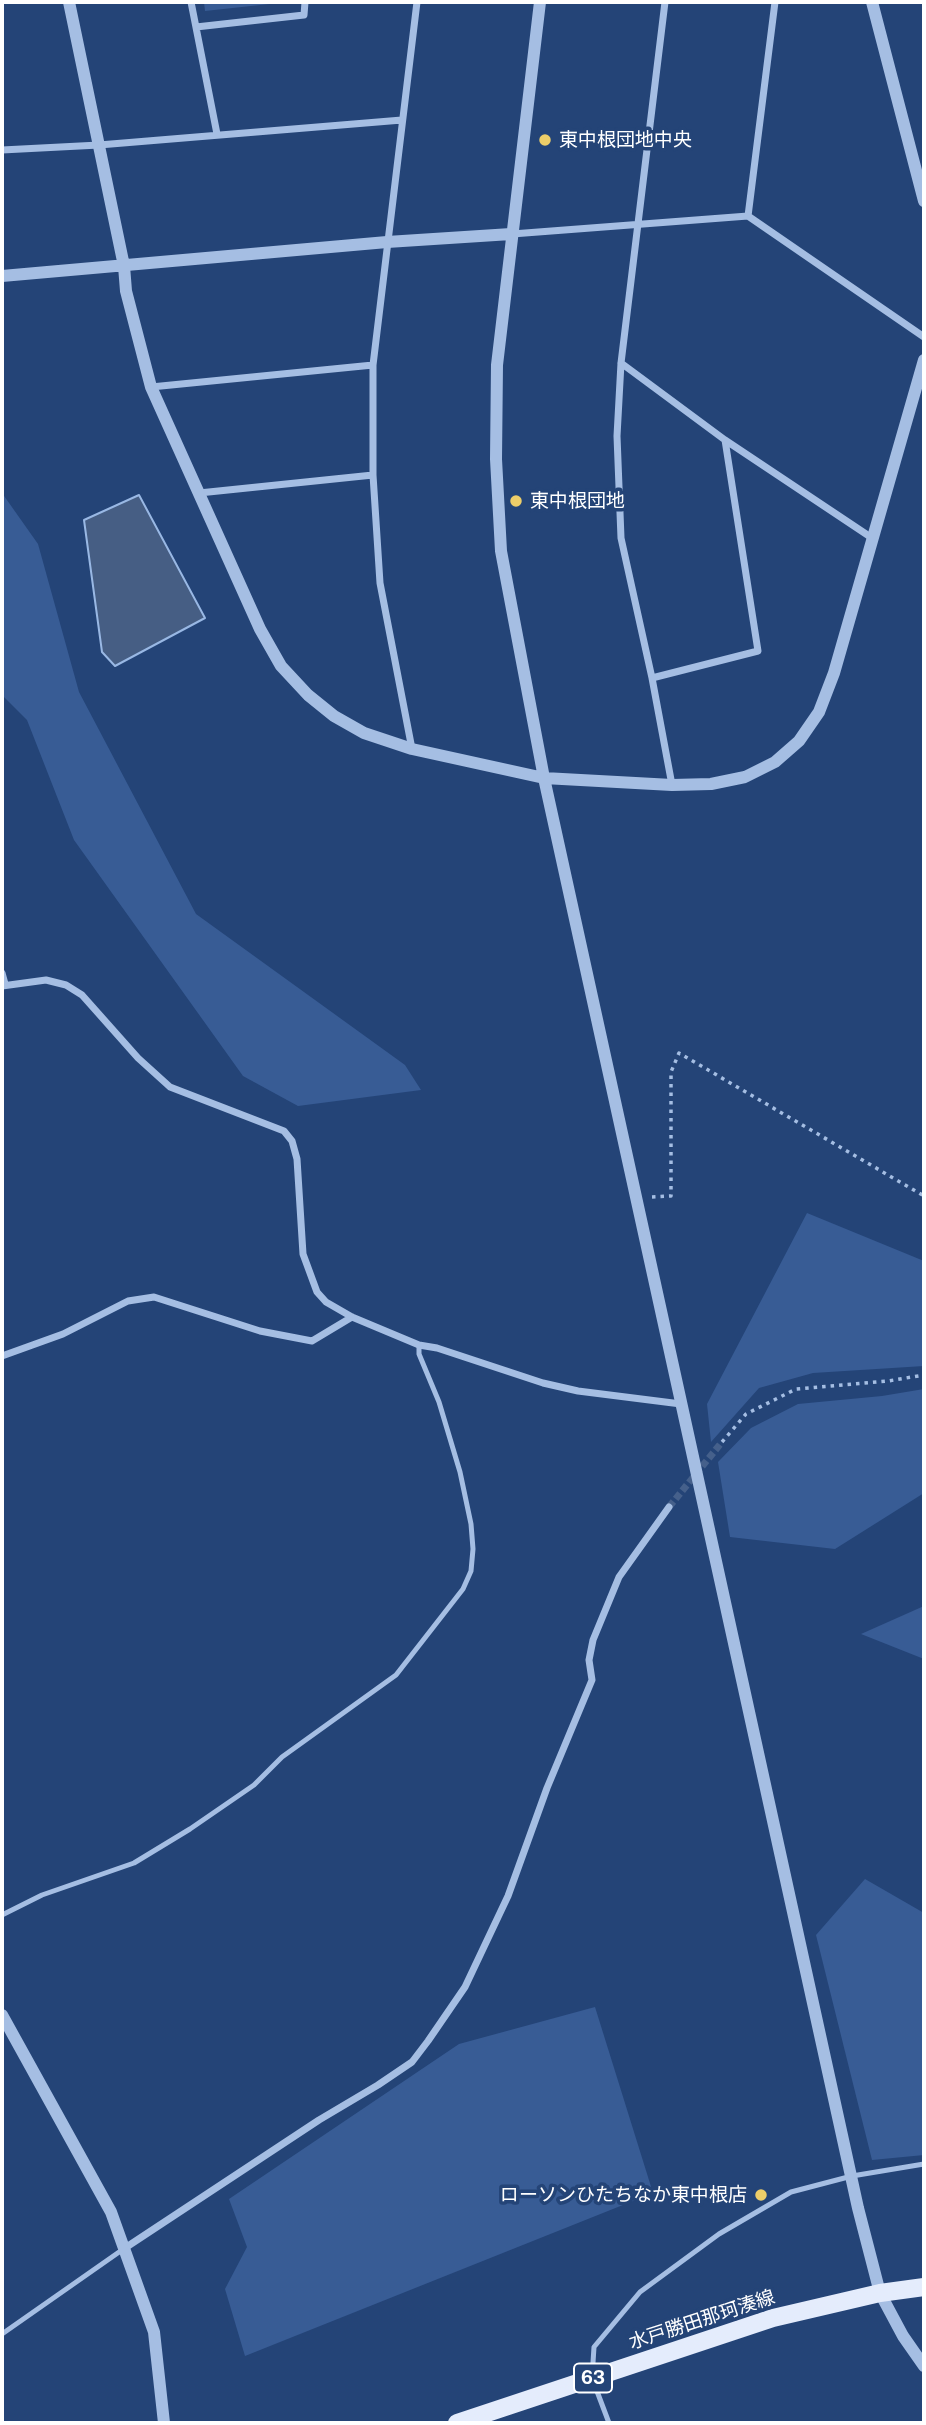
<!DOCTYPE html>
<meta charset="utf-8">
<style>
body{margin:0}
#map{position:relative;width:926px;height:2425px;overflow:hidden;background:#244477;font-family:"Public Sans",sans-serif}
canvas{display:block}
.frame{position:absolute;inset:0;border:4px solid #fff;pointer-events:none}
</style>
<div id="map">
<canvas width="926" height="2425"></canvas>
<div class="frame"></div>
</div>
<script>
const c = document.querySelector('canvas').getContext('2d');
c.lineJoin = 'round';
function fill(path, color) { c.fillStyle = color; c.fill(path, 'evenodd'); }
const shape = rows => new Path2D(rows.map(r => 'M' + r).join(''));
function stroke(path, color, width, dash) { c.strokeStyle = color; c.lineWidth = width; c.lineCap = dash ? 'butt' : 'round'; c.setLineDash(dash || []); c.stroke(path); }
function label(font, color, halo, rows, align = 'center') {
  c.font = font + ' "Public Sans","Noto Sans JP",sans-serif'; c.lineWidth = 7; c.setLineDash([]); c.textBaseline = 'middle'; c.strokeStyle = halo; c.fillStyle = color; for (const [text, x, y, turn = 0] of rows) {
    c.save(); c.translate(x, y); c.rotate((+turn || 0) * Math.PI / 180); c.textAlign = isNaN(turn) ? turn : align; if (halo) c.strokeText(text, 0, 0); c.fillText(text, 0, 0); c.restore();
  }
}
fill(shape([
 [204,2,288,2,205,11],
 [2,493,38,544,79,692,196,914,405,1065,421,1090,298,1106,243,1076,74,840,27,720,2,695],
 [807,1213,924,1261,924,1366,813,1373,759,1388,711,1442,707,1404],
 [924,1389,924,1493,835,1549,730,1537,718,1462,751,1428,798,1404,882,1396],
 [924,1606,924,1659,861,1634],
 [865,1879,924,1913,924,2155,872,2160,816,1935],
 [595,2007,653,2193,245,2356,225,2289,247,2247,229,2199,459,2044]
]), '#385c95');
const water = shape([
 [139,495,205,618,115,666,102,652,84,520,139,495]
]);
fill(water, '#465e84');
stroke(water, '#99b8e4', 2);
stroke(shape([
 [669,1507,722,1442]
]), '#45608b', 7, [7, 3.5]);
stroke(shape([
 [652,1197,671,1196,671,1072,679,1053,924,1196],
 [722,1442,746,1414,796,1389,888,1381,924,1375]
]), '#a5bee3', 3.5, [3.5, 5]);
stroke(shape([
 [2,1915,42,1895,134,1863,190,1829,254,1785,282,1757,396,1675,463,1589,471,1571,473,1549,471,1524,460,1472,439,1402,419,1354,419,1345],
 [2,2334,122,2250],
 [609,2423,592,2378,594,2347,640,2292,719,2234,791,2192,852,2176,924,2164]
]), '#a5bee3', 5);
stroke(shape([
 [191,2,217,134],
 [665,2,621,363,617,436,621,538,652,678,672,785],
 [196,27,304,15,305,2],
 [2,150,99,145,402,120],
 [748,216,775,2],
 [512,234,748,216,924,337],
 [621,363,725,440,872,538],
 [151,387,373,365],
 [199,493,373,475],
 [652,678,758,651,725,440],
 [412,749,380,583,373,475,373,365,417,2],
 [2,973,5,984],
 [2,986,46,980,66,985,82,995,138,1058,170,1087,284,1131,292,1141,297,1159,303,1254,317,1292,326,1302,352,1317,419,1345,437,1348,543,1383,578,1391,681,1404],
 [2,1356,63,1334,128,1301,154,1297,260,1331,312,1341,352,1317],
 [125,2248,319,2120,378,2085,412,2062,428,2041,465,1987,508,1896,547,1788,592,1680,589,1660,593,1640,619,1577,669,1507]
]), '#a5bee3', 7);
stroke(shape([
 [69,2,124,266,126,291,151,387,260,629,281,666,308,695,334,716,364,733,412,749,544,778,672,785,711,784,745,777,775,762,799,741,819,712,834,673,924,360],
 [540,2,497,365,496,459,501,551,544,778,858,2208,880,2293,903,2336,924,2366],
 [872,2,924,201],
 [2,276,387,242,511,234],
 [2,2015,111,2212,154,2332,164,2423]
]), '#a5bee3', 12);
stroke(shape([
 [457,2423,773,2318,880,2293,924,2287]
]), '#e4ecfc', 18);
for (const [x, y, r, color] of [
 [545,140,7,"#edce69"],
 [516,501,7,"#edce69"],
 [761,2195,7,"#edce69"]
]) { const dot = new Path2D(); dot.arc(x, y, r, 0, 2 * Math.PI); c.fillStyle = color; c.fill(dot); stroke(dot, '#244477', 2.5); }
for (const [x, y, w] of [
 [593,2378,38]
]) { const box = new Path2D(); box.roundRect(x - w / 2, y - 14.5, w, 29, 5); c.fillStyle = '#244477'; c.fill(box); stroke(box, '#fff', 2); }
label('bold 18px', '#fff', null, [
 ["63",593,2378]
]);
label('19px', '#fff', '#244477', [
 ["東中根団地中央",559,140],
 ["東中根団地",530,501],
 ["ローソンひたちなか東中根店",747,2195,"right"]
], 'left');
label('19px', '#fff', '#244477', [
 ["水戸勝田那珂湊線",702,2320,-18]
]);
</script>
